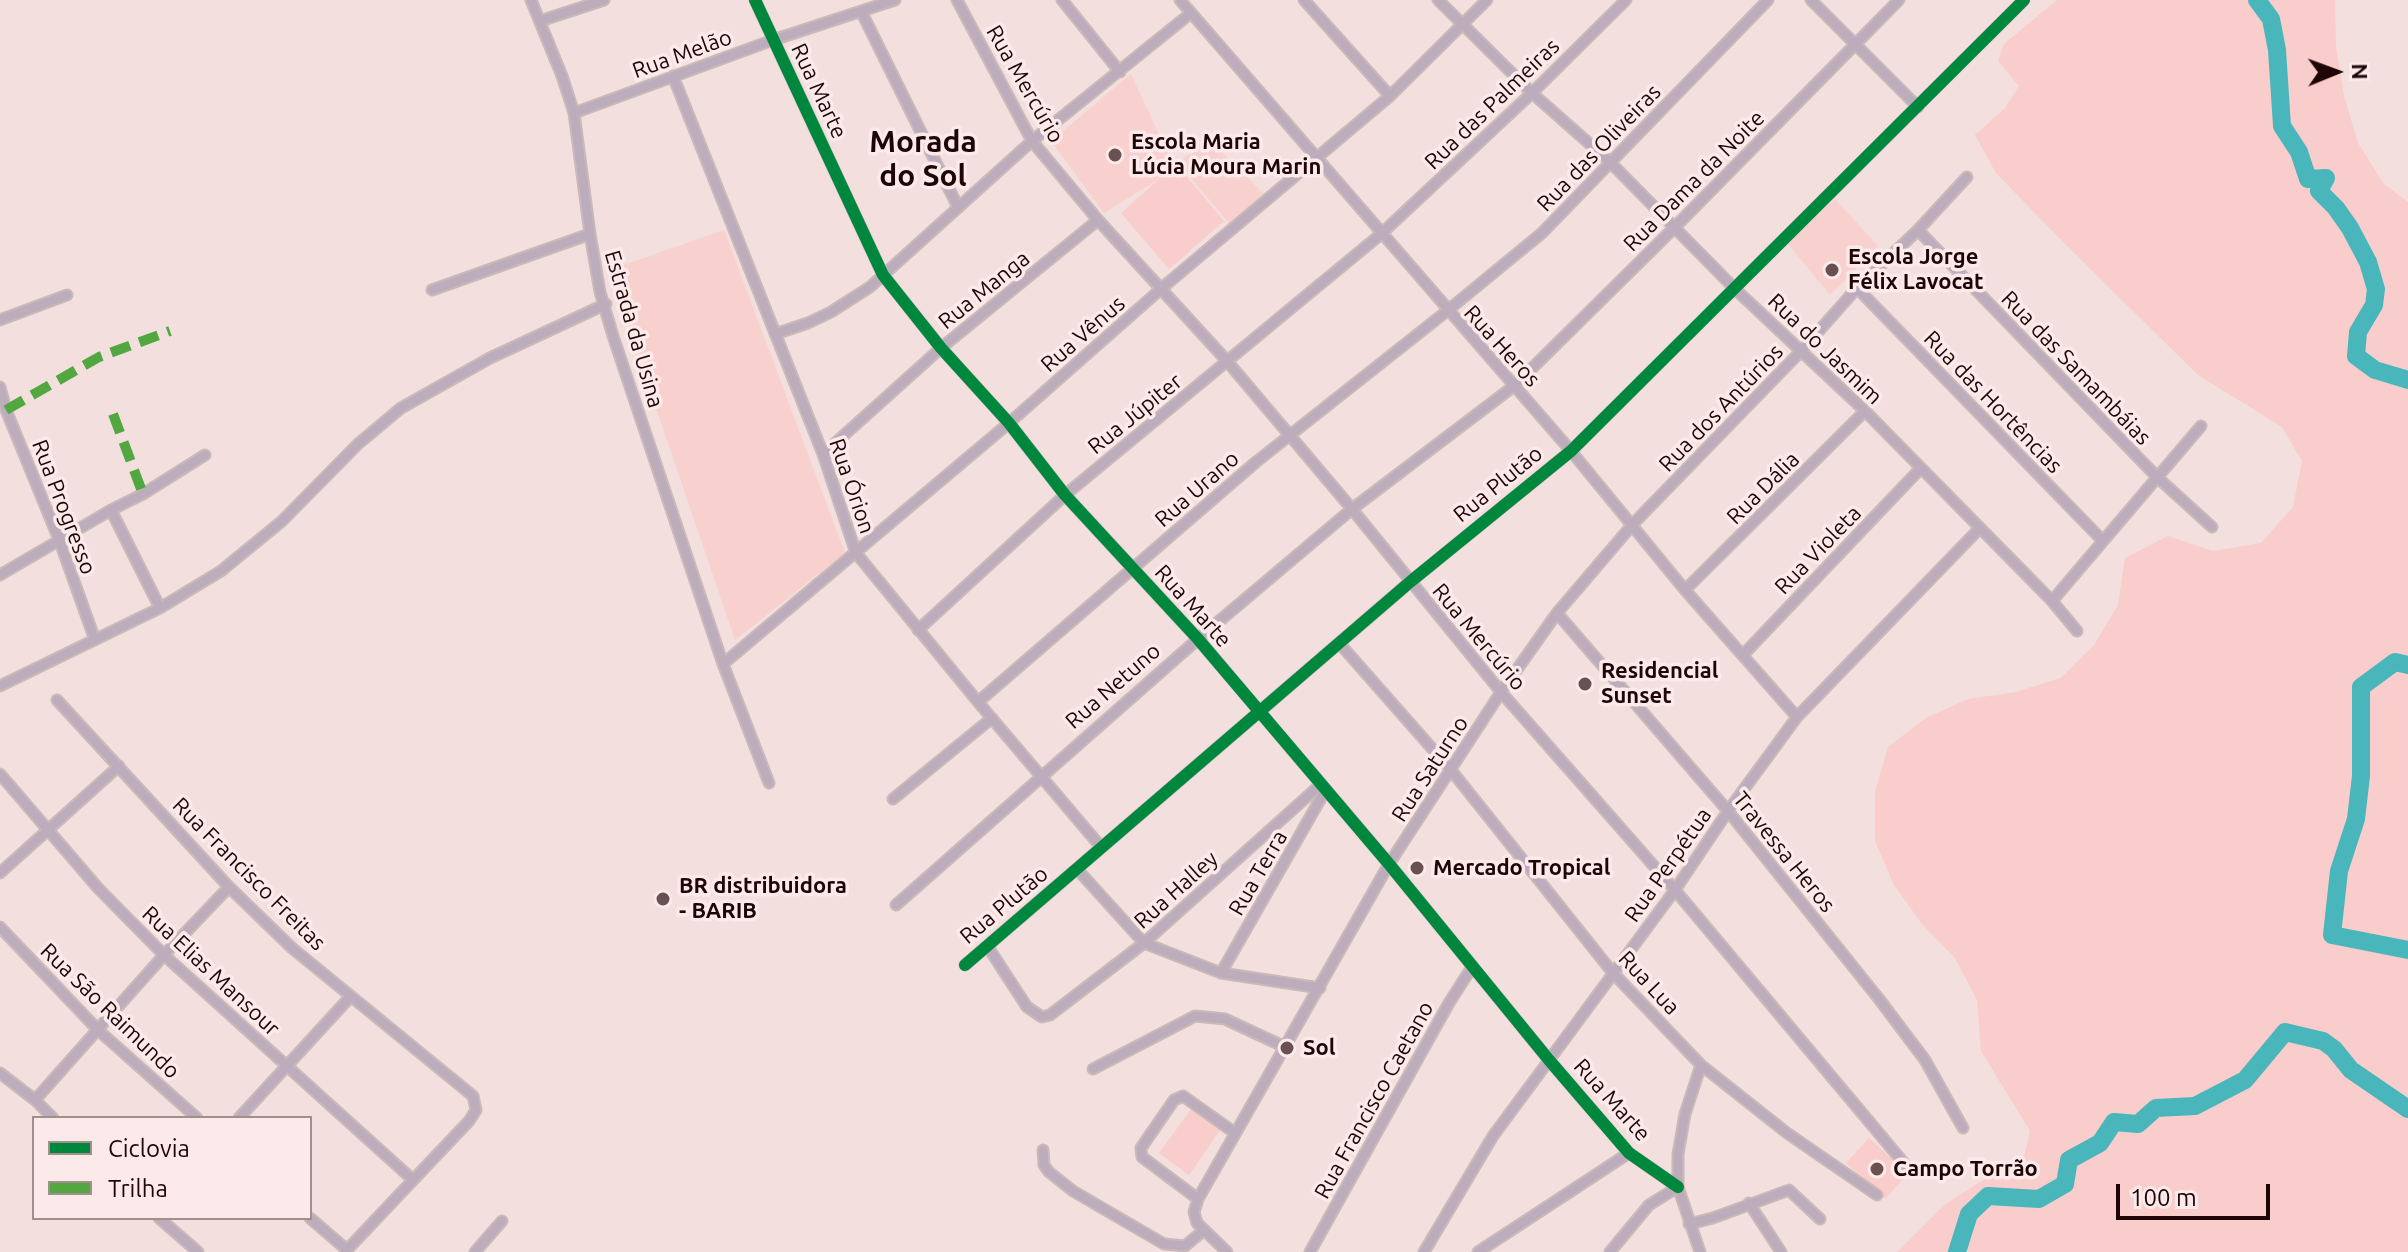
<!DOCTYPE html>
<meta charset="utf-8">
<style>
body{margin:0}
#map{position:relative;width:2408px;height:1252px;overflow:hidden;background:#f2dfde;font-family:Ubuntu,sans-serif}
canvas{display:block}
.legend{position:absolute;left:32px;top:1116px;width:280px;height:104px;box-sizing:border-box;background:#fbeae9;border:2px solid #a38e8e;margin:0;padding:10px 14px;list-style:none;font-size:24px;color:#1f0506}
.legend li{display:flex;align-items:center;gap:16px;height:40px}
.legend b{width:40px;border:2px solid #a38e8e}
.north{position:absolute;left:2296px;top:32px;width:80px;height:80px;-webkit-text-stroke:6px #fbeae9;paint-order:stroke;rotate:89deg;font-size:22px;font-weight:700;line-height:32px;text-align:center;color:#1f0506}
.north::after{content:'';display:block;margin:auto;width:28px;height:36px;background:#1f0506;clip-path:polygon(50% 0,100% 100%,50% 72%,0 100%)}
.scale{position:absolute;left:2116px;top:1184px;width:154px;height:36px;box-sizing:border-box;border:4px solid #1f0506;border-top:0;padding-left:10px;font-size:24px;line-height:28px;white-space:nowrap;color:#1f0506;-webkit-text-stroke:6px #fbeae9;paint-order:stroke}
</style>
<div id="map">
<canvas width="2408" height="1252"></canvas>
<ul class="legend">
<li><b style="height:10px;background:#00873e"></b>Ciclovia</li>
<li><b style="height:10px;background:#52a740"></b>Trilha</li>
</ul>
<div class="north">N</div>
<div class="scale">100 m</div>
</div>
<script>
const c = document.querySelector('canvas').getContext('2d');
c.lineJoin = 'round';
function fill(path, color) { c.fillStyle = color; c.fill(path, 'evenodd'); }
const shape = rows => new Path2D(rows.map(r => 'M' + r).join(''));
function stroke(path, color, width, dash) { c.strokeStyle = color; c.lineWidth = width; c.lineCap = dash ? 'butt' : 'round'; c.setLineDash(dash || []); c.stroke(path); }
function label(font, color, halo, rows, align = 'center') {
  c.font = font + ' Ubuntu,sans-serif'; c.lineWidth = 7; c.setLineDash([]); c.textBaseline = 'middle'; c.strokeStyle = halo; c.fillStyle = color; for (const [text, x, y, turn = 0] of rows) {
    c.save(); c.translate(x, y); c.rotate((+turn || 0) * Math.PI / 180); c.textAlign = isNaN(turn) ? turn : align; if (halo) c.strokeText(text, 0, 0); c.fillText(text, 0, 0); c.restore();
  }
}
fill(shape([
 [1131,74,1175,169,1104,213,1051,141],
 [1211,142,1264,194,1230,224,1177,162],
 [1835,199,1878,246,1830,295,1787,243],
 [724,230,845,553,735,640,609,270]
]), '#f8d1cf');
fill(shape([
 [2057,0,2335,0,2336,46,2344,96,2358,143,2384,184,2408,202,2408,1252,1897,1252,1944,1205,2025,1154,2030,1131,1981,1051,1977,1000,1955,958,1922,924,1894,885,1875,841,1875,792,1888,747,1926,718,1968,699,2016,692,2061,678,2094,645,2118,605,2125,558,2168,536,2213,551,2261,543,2293,507,2302,461,2282,427,2198,375,2064,243,1996,173,1975,135,2005,108,2019,86,1998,61,2004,44],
 [1176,164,1224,221,1169,269,1121,213],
 [1192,1108,1220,1130,1189,1175,1159,1153],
 [1869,1138,1908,1174,1885,1199,1846,1163]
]), '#f8cdcb');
stroke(shape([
 [2257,0,2271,19,2277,50,2282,126,2299,152,2308,179,2326,178,2319,191,2336,208,2350,228,2368,262,2376,289,2374,305,2358,332,2356,356,2375,370,2408,380],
 [2408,665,2395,662,2361,687,2361,776,2356,819,2339,871,2332,935,2408,950],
 [1957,1252,1969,1214,1988,1196,2039,1199,2065,1184,2069,1160,2100,1143,2114,1122,2138,1124,2156,1108,2195,1106,2245,1080,2285,1032,2323,1041,2334,1049,2351,1070,2408,1109]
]), '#49b6bc', 18);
const street = shape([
 [531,0,562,76,574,113,590,234,600,292,613,336,723,664,769,783],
 [755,0,883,275,941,348,1009,423,1065,495,1198,639,1389,864,1549,1060,1629,1153,1678,1187],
 [957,0,1032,141,1098,220,1227,361,1352,509,1501,692,1675,890,1908,1168],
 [1062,0,1120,72],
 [1180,0,1571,451,1685,590,1797,717],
 [1304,0,1390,96],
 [1438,0,1532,93,1609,161,1734,288,1865,411,2052,601,2077,631],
 [1811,0,1918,107],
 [861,11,958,207],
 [540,21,604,0],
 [673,76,823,454,856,553,978,702,1101,847],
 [574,113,773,40,895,0],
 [1918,230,2157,477,2212,527],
 [1857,288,2103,541],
 [432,290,590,234],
 [0,320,67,295],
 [775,334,808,323,831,312,870,287,1032,141,1191,13],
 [0,387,6,410,60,542,95,640],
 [823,454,941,348,1098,220],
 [111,510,160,608],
 [0,575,111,510,143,494,205,455],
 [1685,590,1865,411],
 [2052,601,2201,426],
 [1557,613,1728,811,1879,999,1925,1060,1963,1128],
 [918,630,1065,495,1381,234,1532,93,1626,0],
 [1340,644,1451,770,1613,973,1701,1065,1787,1133,1877,1195],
 [1743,655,1920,469],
 [723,664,1009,423,1162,288,1390,96,1487,0],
 [0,686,160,608,221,571,282,521,358,444,401,408,490,358,606,304],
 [57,700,229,887,292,948,473,1096,476,1110,469,1121,345,1252],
 [978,702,1256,462,1447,311,1542,233,1768,0],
 [0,774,98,888,164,955,412,1179],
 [893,799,992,718],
 [1077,869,1144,943,1221,973,1320,988],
 [0,873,119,766],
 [896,905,1198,639,1352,509,1514,386,1674,228,1899,0],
 [0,927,98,1030,197,1118],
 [988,947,1027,1007,1042,1017,1050,1015,1144,943,1320,785],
 [965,965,1410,582,1571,451,2024,0],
 [1221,973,1325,791],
 [1093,1069,1195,1016,1225,1019,1287,1048],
 [0,1073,35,1100,53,1118],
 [35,1100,164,955,229,887],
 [239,1118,351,996],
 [1043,1150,1044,1165,1049,1172,1073,1191,1164,1244,1185,1246,1203,1231],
 [1198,1199,1142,1157,1141,1148,1174,1100,1183,1096,1235,1133],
 [1749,1203,1781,1252],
 [159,1218,198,1252],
 [310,1218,347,1250],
 [1689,1224,1713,1218,1789,1190,1820,1219],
 [475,1252,502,1221],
 [1227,1252,1197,1223,1194,1212,1198,1199,1389,864,1501,692,1557,613,1633,524,1802,350,1857,288,1918,230,1967,177],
 [1310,1252,1449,1003,1472,967],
 [1424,1252,1493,1136,1675,890,1728,811,1797,717,1979,529],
 [1478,1252,1629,1153],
 [1610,1252,1649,1205,1678,1187],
 [1700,1252,1678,1187,1678,1154,1685,1114,1701,1065]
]);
stroke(street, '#cab9b9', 13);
stroke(street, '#bdadbc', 9);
stroke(shape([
 [6,410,99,357,170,331],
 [113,414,143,494]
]), '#52a740', 10, [20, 10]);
stroke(shape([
 [755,0,883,275,941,348,1009,423,1065,495,1198,639,1389,864,1549,1060,1629,1153,1678,1187],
 [965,965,1410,582,1571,451,2024,0]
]), '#00873e', 12);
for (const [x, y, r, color] of [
 [1115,155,8,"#695152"],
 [1832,270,8,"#695152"],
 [1585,684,8,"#695152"],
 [1417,868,8,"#695152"],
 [663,899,8,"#695152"],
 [1287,1048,8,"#695152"],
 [1877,1169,8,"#695152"]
]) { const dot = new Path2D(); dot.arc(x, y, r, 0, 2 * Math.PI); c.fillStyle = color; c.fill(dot); stroke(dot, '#fbeae9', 3); }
label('22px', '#1f0506', '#fbeae9', [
 ["Rua Melão",682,54,-20],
 ["Rua Mercúrio",1025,84,60],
 ["Rua Marte",819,91,65],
 ["Rua das Palmeiras",1492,104,-44],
 ["Rua das Oliveiras",1599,148,-46],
 ["Rua Dama da Noite",1694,181,-45],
 ["Rua Manga",984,290,-39],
 ["Estrada da Usina",634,329,74],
 ["Rua Vênus",1083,334,-41],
 ["Rua Heros",1502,346,48],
 ["Rua do Jasmim",1825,349,44],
 ["Rua das Samambáias",2076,368,46],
 ["Rua das Hortências",1993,402,46],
 ["Rua dos Antúrios",1721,408,-46],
 ["Rua Júpiter",1135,414,-39],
 ["Rua Plutão",1498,484,-39],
 ["Rua Órion",852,486,71],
 ["Rua Dália",1763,488,-45],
 ["Rua Urano",1197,489,-41],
 ["Rua Progresso",64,507,69],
 ["Rua Violeta",1818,550,-46],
 ["Rua Marte",1193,606,48],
 ["Rua Mercúrio",1479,637,50],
 ["Rua Netuno",1113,686,-41],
 ["Rua Saturno",1430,769,-57],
 ["Travessa Heros",1784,852,51],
 ["Rua Perpétua",1668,865,-55],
 ["Rua Terra",1258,873,-60],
 ["Rua Francisco Freitas",249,874,45],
 ["Rua Halley",1176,890,-42],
 ["Rua Plutão",1004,905,-40],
 ["Rua Elias Mansour",211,971,43],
 ["Rua Lua",1649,983,47],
 ["Rua São Raimundo",110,1011,44],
 ["Rua Francisco Caetano",1374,1100,-61],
 ["Rua Marte",1612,1100,48]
]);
label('bold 22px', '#1f0506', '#fbeae9', [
 ["Escola Maria",1131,142],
 ["Lúcia Moura Marin",1131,167],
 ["Escola Jorge",1848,257],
 ["Félix Lavocat",1848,282],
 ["Residencial",1601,671],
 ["Sunset",1601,696],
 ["Mercado Tropical",1433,868],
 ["BR distribuidora",679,886],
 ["- BARIB",679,911],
 ["Sol",1303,1048],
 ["Campo Torrão",1893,1169]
], 'left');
label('bold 30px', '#1f0506', '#fbeae9', [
 ["Morada",923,142],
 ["do Sol",923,176]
]);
</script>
